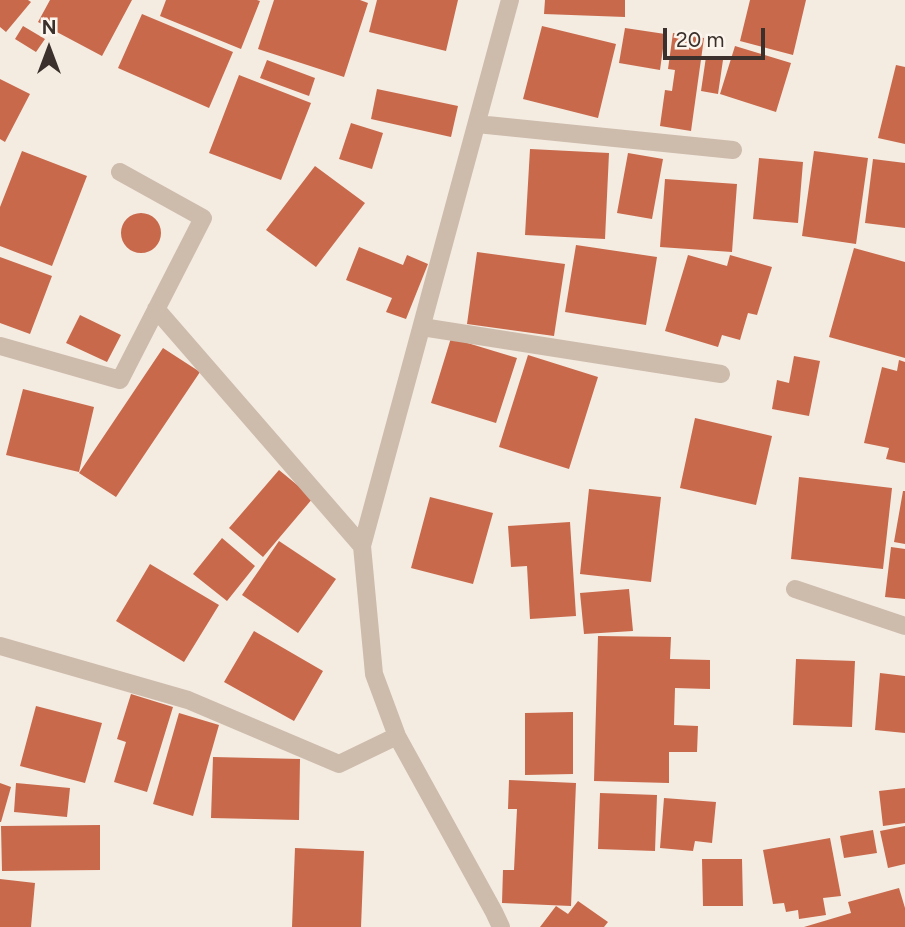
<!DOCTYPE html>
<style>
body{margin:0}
#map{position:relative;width:905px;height:927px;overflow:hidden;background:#f4ebe1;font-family:Figtree,sans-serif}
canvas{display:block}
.north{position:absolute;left:14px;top:14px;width:70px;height:70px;-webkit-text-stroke:5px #fbf5ee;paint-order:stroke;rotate:0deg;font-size:19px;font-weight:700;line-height:28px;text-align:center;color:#3b302b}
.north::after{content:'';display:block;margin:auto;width:24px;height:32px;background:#3b302b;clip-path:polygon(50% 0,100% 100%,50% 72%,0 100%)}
.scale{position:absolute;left:663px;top:28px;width:102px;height:32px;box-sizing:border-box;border:4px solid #3b302b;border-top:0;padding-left:9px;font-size:21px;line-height:24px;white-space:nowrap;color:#3b302b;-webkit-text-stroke:5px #fbf5ee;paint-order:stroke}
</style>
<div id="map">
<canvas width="905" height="927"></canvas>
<div class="north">N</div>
<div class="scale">20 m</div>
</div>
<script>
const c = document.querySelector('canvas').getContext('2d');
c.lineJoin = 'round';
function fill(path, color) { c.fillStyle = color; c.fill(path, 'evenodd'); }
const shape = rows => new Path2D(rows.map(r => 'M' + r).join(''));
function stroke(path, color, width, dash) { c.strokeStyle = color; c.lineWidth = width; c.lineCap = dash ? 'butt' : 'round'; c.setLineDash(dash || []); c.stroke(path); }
fill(shape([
 [0,0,28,0,31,2,6,32,0,27],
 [50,0,132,0,102,56,38,22],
 [166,0,257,0,260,1,241,49,160,16],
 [274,0,360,0,368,3,344,77,258,49],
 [377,0,458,0,446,51,369,32],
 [545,0,625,0,625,17,544,14],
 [750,0,806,0,793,55,740,41],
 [142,14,233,52,209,108,118,68],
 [23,26,45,39,36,52,15,39],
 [542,26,616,44,598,118,523,99],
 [625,28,665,34,660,70,619,63],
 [673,33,704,38,691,131,660,126,665,90,672,91,675,70,668,69],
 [735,46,791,63,776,112,720,94],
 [706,57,723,60,718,94,701,91],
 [267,60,315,78,309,96,260,78],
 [896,65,905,67,905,144,878,138],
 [239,75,311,103,281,180,209,153],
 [0,79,30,94,5,142,0,139],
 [377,89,458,106,451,137,371,119],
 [351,123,383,133,372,169,339,159],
 [530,149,609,153,605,239,525,235],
 [22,151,87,176,52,266,0,246,0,207],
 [814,151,868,158,856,244,802,236],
 [628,153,663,159,652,219,617,213],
 [759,158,803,162,798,223,753,219],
 [873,159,905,163,905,228,865,223],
 [315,166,365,203,316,267,266,230],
 [665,179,737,184,732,252,660,247],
 '121 233a20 20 0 1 1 40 0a20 20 0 1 1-40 0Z',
 [576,245,657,257,646,325,565,312],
 [359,247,403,265,407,255,428,264,406,319,386,312,392,298,346,280],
 [854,248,905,262,905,358,829,337],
 [477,252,565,264,554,336,467,324],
 [688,255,727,266,730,255,772,267,757,315,748,313,740,340,722,335,718,347,665,331],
 [0,257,52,276,30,334,0,323],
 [80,315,121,335,107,362,66,343],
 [451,338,517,358,496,423,431,403],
 [163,348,200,372,116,497,79,473],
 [528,355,598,377,569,469,499,447],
 [794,356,820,361,809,416,772,409,777,380,789,383],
 [899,360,905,362,905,463,886,459,889,448,864,443,882,367,897,371],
 [23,389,94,407,79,472,6,455],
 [695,418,772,436,756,505,680,488],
 [279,470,313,498,263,557,229,528],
 [799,477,892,488,883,569,791,559],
 [589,489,661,497,651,582,580,574],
 [903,491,905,491,905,544,894,542],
 [430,497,493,513,473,584,411,568],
 [570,522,576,616,530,619,527,566,511,567,508,526],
 [222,538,255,566,227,601,193,574],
 [279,541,336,579,298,633,242,595],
 [891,547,905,549,905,599,885,597],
 [150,564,219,605,184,662,116,621],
 [629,589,633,631,584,634,580,593],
 [254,631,323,671,294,721,224,682],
 [598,636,671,637,670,659,710,660,710,689,675,688,674,725,698,726,697,752,669,752,669,783,594,781],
 [796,659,855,661,852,727,793,725],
 [880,673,905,676,905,733,875,730],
 [131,694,173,707,147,792,114,782,126,742,117,739],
 [36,706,102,723,85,783,20,766],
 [573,712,573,774,525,775,525,713],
 [179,713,219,725,193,816,153,804],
 [213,757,300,759,299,820,211,818],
 [509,780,576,783,571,906,502,903,503,870,514,870,517,809,508,809],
 [0,783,11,787,1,822,0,822],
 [16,783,70,788,67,817,14,812],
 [905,788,905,823,883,826,879,791],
 [600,793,657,795,655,851,598,849],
 [664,798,716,802,712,843,695,841,693,851,660,848],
 [100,825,100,870,2,871,1,826],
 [905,826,905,864,888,868,880,831],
 [873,830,877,853,844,858,840,836],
 [830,838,841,896,823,898,826,915,799,919,798,910,786,912,784,903,773,904,763,850],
 [295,848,364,851,361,927,292,927],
 [702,859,742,859,743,906,703,906],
 [0,879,35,883,31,927,0,927],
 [899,888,905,908,905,927,804,927,851,913,848,902],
 [578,901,608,922,604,927,540,927,556,906,568,914]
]), '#c8694b');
stroke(shape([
 [477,124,733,150],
 [156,309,362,546],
 [422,327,721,374],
 [0,346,120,380,203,218,120,172],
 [795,589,905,626],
 [0,646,188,700,339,764,397,736],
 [501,927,494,912,397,736,374,674,362,546,510,0]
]), '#cdbbac', 18);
</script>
